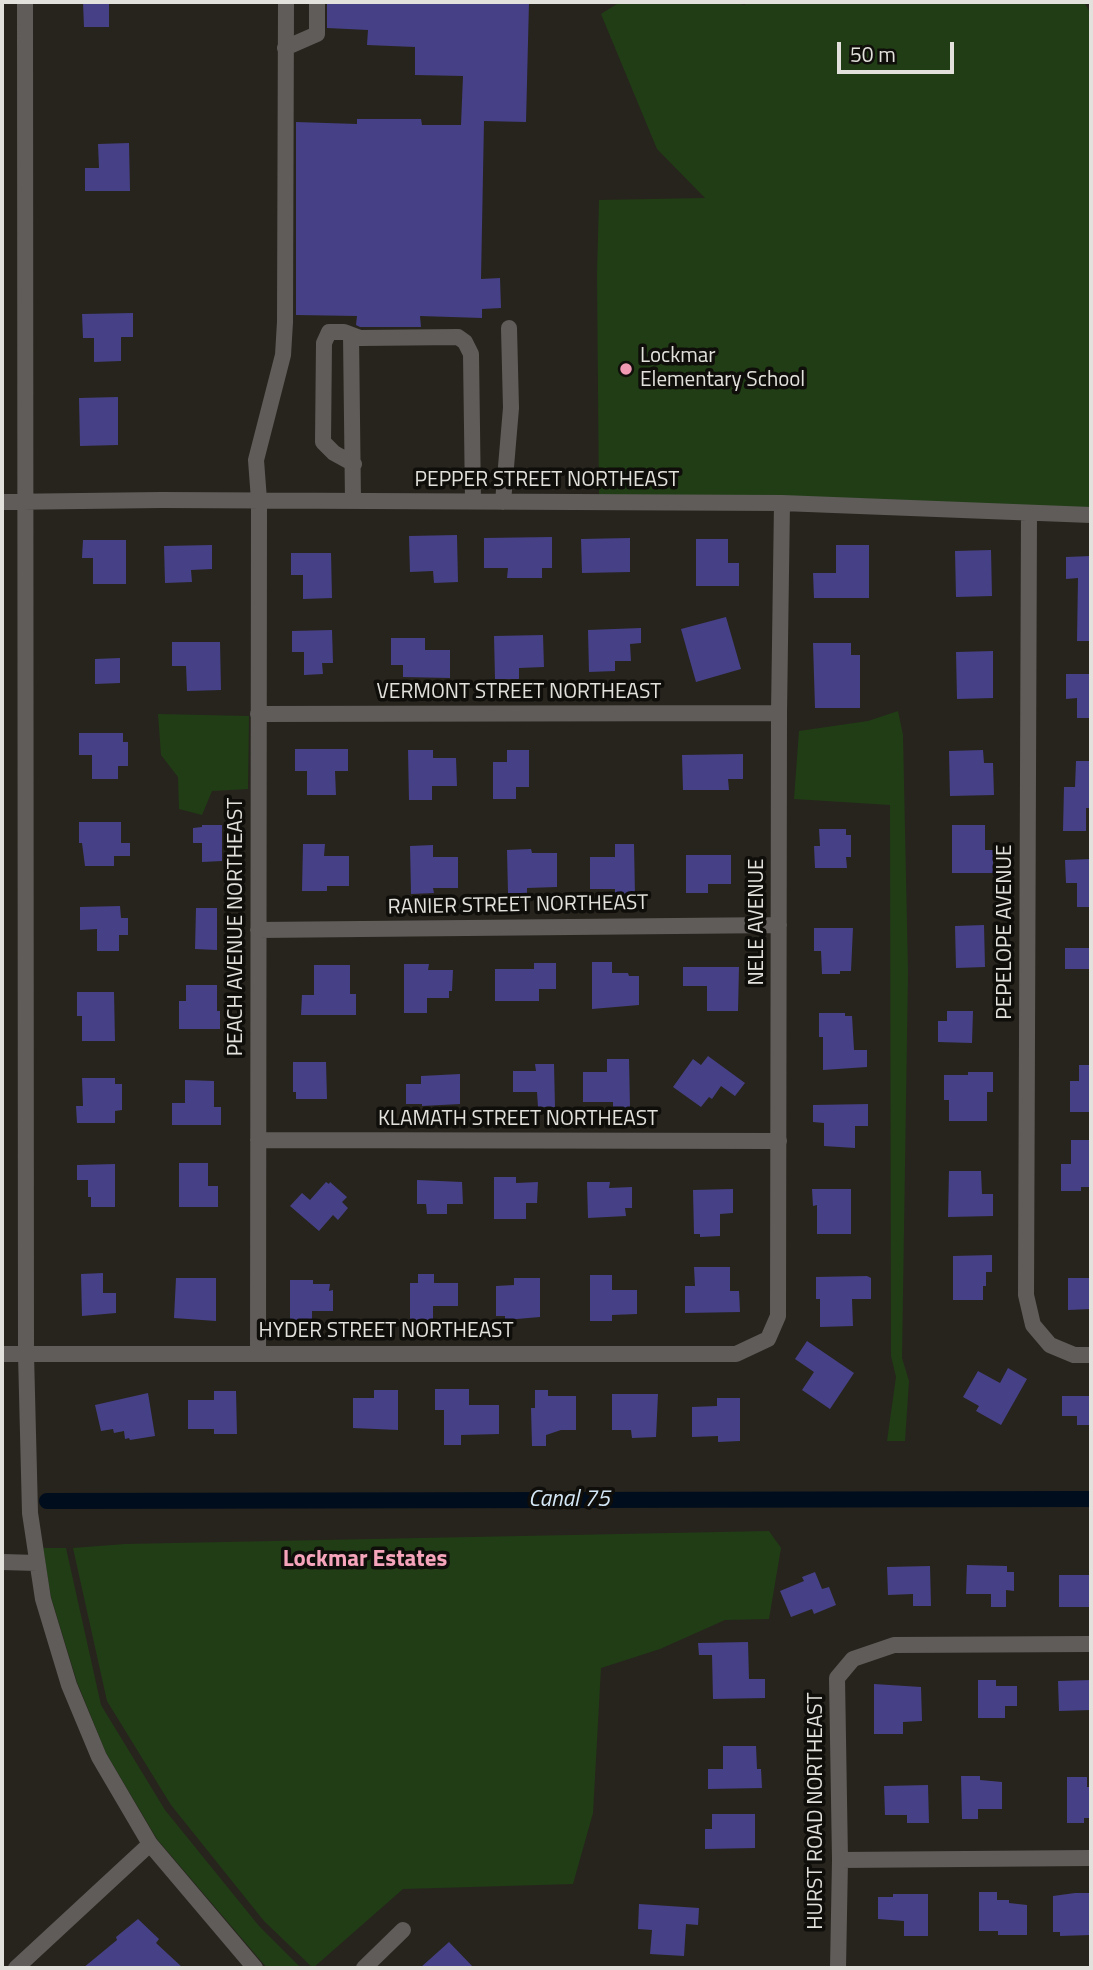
<!DOCTYPE html>
<style>
body{margin:0}
#map{position:relative;width:1093px;height:1970px;overflow:hidden;background:#27241d;font-family:"Titillium Web",sans-serif}
canvas{display:block}
.frame{position:absolute;inset:0;border:4px solid #e3e1dc;pointer-events:none}
.scale{position:absolute;left:837px;top:42px;width:117px;height:32px;box-sizing:border-box;border:4px solid #e3e1dc;border-top:0;padding-left:9px;font-size:21px;line-height:24px;white-space:nowrap;color:#e3e1dc;-webkit-text-stroke:5px #0f0e0a;paint-order:stroke}
</style>
<div id="map">
<canvas width="1093" height="1970"></canvas>
<div class="frame"></div>
<div class="scale">50 m</div>
</div>
<script>
const c = document.querySelector('canvas').getContext('2d');
c.lineJoin = 'round';
function fill(path, color) { c.fillStyle = color; c.fill(path, 'evenodd'); }
const shape = rows => new Path2D(rows.map(r => 'M' + r).join(''));
function stroke(path, color, width, dash) { c.strokeStyle = color; c.lineWidth = width; c.lineCap = dash ? 'butt' : 'round'; c.setLineDash(dash || []); c.stroke(path); }
function label(font, color, halo, rows, align = 'center') {
  c.font = font + ' "Titillium Web",sans-serif'; c.lineWidth = 7; c.setLineDash([]); c.textBaseline = 'middle'; c.strokeStyle = halo; c.fillStyle = color; for (const [text, x, y, turn = 0] of rows) {
    c.save(); c.translate(x, y); c.rotate((+turn || 0) * Math.PI / 180); c.textAlign = isNaN(turn) ? turn : align; if (halo) c.strokeText(text, 0, 0); c.fillText(text, 0, 0); c.restore();
  }
}
fill(shape([
 [620,2,736,2,744,5,748,2,1084,2,1091,14,1091,515,599,502,597,274,599,200,705,198,657,149,601,14],
 [898,711,903,735,908,972,902,1358,909,1381,905,1441,887,1441,896,1377,891,1356,890,805,794,799,799,731,868,721],
 [158,714,249,716,248,789,212,791,202,815,179,809,178,777,161,755],
 [769,1531,781,1548,769,1619,725,1620,660,1649,601,1668,593,1813,573,1884,403,1889,313,1968,264,1921,171,1805,107,1701,73,1548,125,1544],
 [43,1548,66,1548,101,1705,165,1810,259,1926,301,1968,267,1968,157,1839,106,1753,77,1682,51,1597]
]), '#213d16');
stroke(shape([
 [47,1501,1091,1499]
]), '#000d1d', 16);
fill(shape([
 [83,2,109,2,109,27,84,27],
 [327,2,529,2,526,122,484,121,481,279,500,278,501,308,482,309,482,318,420,316,421,327,360,327,356,325,357,316,296,315,296,122,357,124,357,119,421,119,422,125,461,125,463,76,415,75,415,47,367,45,368,30,327,28],
 [129,143,130,191,85,191,85,168,99,168,98,144],
 [133,313,133,337,121,337,121,361,94,362,94,338,83,338,82,314],
 [118,397,118,445,80,446,79,398],
 [457,535,458,582,434,583,433,571,410,572,409,536],
 [552,537,552,568,542,568,542,578,507,578,508,568,484,568,484,538],
 [630,538,630,572,582,573,581,539],
 [696,539,728,539,728,563,739,563,739,586,696,586],
 [83,540,126,540,126,584,93,584,93,558,82,558],
 [212,545,212,569,191,570,192,582,165,583,164,546],
 [836,545,869,545,869,598,814,598,813,573,836,573],
 [991,550,992,596,956,597,955,551],
 [291,553,331,553,332,598,303,599,303,575,291,575],
 [1091,556,1091,641,1077,641,1078,578,1066,579,1066,557],
 [726,617,741,669,696,682,681,629],
 [641,628,641,643,630,644,631,661,615,661,615,671,589,672,588,630],
 [332,630,333,663,322,663,323,674,304,675,304,652,292,652,292,631],
 [543,635,544,667,519,668,519,679,495,679,494,636],
 [391,638,425,638,425,650,450,650,450,678,403,677,403,665,391,665],
 [172,642,220,642,221,690,187,691,186,666,172,666],
 [813,643,851,643,851,655,860,655,860,708,815,708],
 [993,651,993,698,957,699,956,652],
 [120,658,120,683,95,684,95,659],
 [1066,674,1091,674,1091,718,1077,718,1077,698,1066,699],
 [79,733,123,733,123,742,128,742,128,766,118,766,118,779,92,779,92,755,79,755],
 [295,749,348,749,348,771,335,771,336,795,307,795,307,771,295,771],
 [408,750,433,750,433,758,456,758,457,786,432,786,432,800,409,800],
 [507,750,529,750,529,787,516,787,516,799,493,799,493,762,507,762],
 [983,750,984,763,993,763,994,795,950,796,949,751],
 [743,754,743,779,728,779,729,790,683,790,682,755],
 [1076,761,1091,761,1091,808,1086,808,1086,831,1063,831,1064,787,1075,787],
 [79,822,121,822,121,843,130,843,130,856,114,856,114,866,85,866,82,843,79,843],
 [202,825,222,825,222,861,202,862,202,843,193,843,193,828,202,827],
 [952,825,985,825,985,850,993,850,993,873,952,873],
 [819,829,846,829,846,835,851,835,851,857,846,857,847,868,815,868,814,846,820,846],
 [303,844,325,844,324,856,349,856,349,886,327,886,327,891,302,891],
 [615,844,634,844,635,896,615,897,615,889,590,889,590,857,615,857],
 [433,845,433,857,458,857,458,888,433,888,434,893,411,894,410,846],
 [531,849,532,853,557,853,557,887,527,888,527,893,508,893,507,850],
 [686,855,731,855,731,884,708,884,708,893,686,893],
 [1091,859,1091,907,1077,907,1077,883,1066,883,1065,860],
 [120,906,121,918,128,918,128,935,119,935,119,951,97,951,97,929,80,930,80,907],
 [196,908,217,908,217,950,195,949],
 [984,925,985,967,956,968,955,926],
 [814,928,853,928,851,971,840,971,840,974,822,974,821,951,814,951],
 [1065,948,1091,948,1091,969,1065,969],
 [592,962,612,962,612,973,628,973,629,976,639,976,639,1005,592,1009],
 [534,963,556,963,556,989,539,989,539,1001,495,1001,495,969,534,969],
 [404,964,429,964,428,970,453,970,452,991,449,991,449,998,427,998,427,1013,404,1013],
 [314,965,350,965,350,994,356,994,356,1015,301,1015,302,995,314,995],
 [683,967,739,967,738,1011,707,1011,707,986,683,986],
 [186,985,217,985,217,1011,220,1011,220,1029,179,1029,179,1001,186,1001],
 [77,992,114,992,115,1041,82,1041,82,1016,77,1016],
 [947,1011,973,1011,972,1043,938,1042,938,1021,947,1021],
 [819,1013,845,1013,845,1016,852,1016,854,1050,867,1050,867,1067,823,1070,823,1037,819,1037],
 [708,1056,745,1083,735,1096,721,1086,712,1099,709,1097,701,1107,673,1087,693,1059,701,1065],
 [607,1059,629,1059,630,1108,613,1108,613,1102,583,1102,583,1072,607,1072],
 [293,1062,326,1062,327,1099,296,1099,296,1092,293,1092],
 [535,1064,554,1064,555,1107,538,1107,537,1092,513,1092,513,1071,536,1071],
 [1079,1065,1091,1065,1091,1112,1070,1112,1070,1081,1079,1081],
 [968,1072,993,1072,993,1092,987,1092,987,1121,949,1121,949,1100,944,1100,944,1075,968,1075],
 [460,1074,460,1104,422,1106,422,1104,406,1104,406,1084,421,1084,421,1076],
 [82,1078,115,1078,115,1084,122,1084,122,1110,115,1111,115,1123,77,1123,76,1106,83,1106],
 [185,1080,214,1081,214,1107,221,1107,221,1125,172,1125,172,1103,185,1103],
 [868,1104,868,1126,855,1126,855,1148,824,1146,824,1123,813,1122,813,1105],
 [1071,1140,1091,1140,1091,1187,1081,1187,1081,1191,1061,1191,1061,1164,1071,1164],
 [179,1163,208,1163,208,1186,218,1186,218,1207,179,1207],
 [115,1164,115,1207,91,1207,91,1197,88,1197,88,1180,77,1180,77,1165],
 [949,1171,981,1171,982,1194,993,1194,993,1216,948,1217],
 [494,1177,516,1177,516,1183,538,1182,537,1203,526,1203,526,1219,494,1219],
 [417,1180,462,1182,463,1204,447,1204,447,1214,427,1214,426,1204,417,1204],
 [326,1182,329,1184,330,1182,347,1197,342,1202,348,1208,338,1220,333,1215,319,1231,290,1206,302,1193,310,1200],
 [587,1182,610,1182,609,1188,632,1187,632,1208,625,1208,626,1216,588,1218],
 [733,1189,733,1213,720,1214,720,1236,700,1237,700,1234,694,1234,693,1190],
 [812,1189,851,1189,851,1234,817,1234,817,1205,813,1206],
 [992,1255,992,1272,986,1272,986,1286,983,1286,983,1300,953,1300,953,1256],
 [694,1267,730,1267,730,1291,739,1291,740,1312,685,1313,685,1286,695,1286],
 [103,1273,103,1293,116,1293,116,1313,82,1316,81,1274],
 [418,1274,434,1274,434,1283,458,1283,458,1306,433,1306,433,1321,410,1321,410,1283,418,1283],
 [590,1275,612,1275,612,1290,637,1290,637,1314,612,1315,612,1321,590,1321],
 [867,1276,871,1278,871,1299,852,1299,853,1326,820,1327,820,1299,816,1299,816,1277],
 [176,1278,216,1278,216,1321,174,1318],
 [514,1278,540,1278,540,1317,505,1320,505,1316,496,1316,496,1286,514,1285],
 [1068,1278,1091,1278,1091,1309,1068,1310],
 [290,1280,313,1280,313,1284,330,1284,329,1291,333,1290,333,1311,312,1311,312,1321,290,1321],
 [807,1341,854,1373,830,1409,802,1390,814,1372,795,1359],
 [1008,1368,1027,1379,1001,1425,976,1411,979,1406,963,1397,978,1371,1000,1383],
 [435,1389,469,1389,469,1405,499,1405,499,1434,461,1435,461,1445,444,1445,444,1410,435,1410],
 [374,1390,398,1390,398,1430,353,1428,353,1398,374,1398],
 [535,1390,548,1390,548,1396,576,1396,576,1430,561,1430,546,1435,546,1446,532,1446,531,1408,535,1408],
 [214,1391,236,1391,237,1434,214,1434,214,1429,188,1429,188,1400,214,1400],
 [148,1393,155,1436,130,1440,129,1438,125,1439,124,1431,114,1433,113,1429,101,1431,95,1405],
 [612,1394,658,1394,656,1437,632,1438,631,1430,612,1430],
 [1062,1396,1091,1396,1091,1425,1077,1425,1077,1416,1062,1416],
 [717,1398,740,1398,740,1441,718,1442,718,1436,692,1437,692,1407,717,1406],
 [967,1565,1007,1566,1007,1572,1014,1572,1014,1591,1006,1590,1006,1607,991,1607,991,1594,966,1594],
 [930,1566,931,1606,913,1606,913,1594,888,1595,887,1567],
 [815,1572,822,1589,829,1587,836,1605,814,1614,812,1609,791,1617,780,1591,804,1581,802,1577],
 [1059,1575,1091,1575,1091,1607,1059,1607],
 [748,1642,749,1679,765,1679,765,1698,713,1699,712,1655,699,1655,698,1643],
 [978,1680,996,1680,996,1686,1017,1686,1017,1706,1005,1706,1005,1718,978,1718],
 [1091,1680,1091,1710,1059,1711,1058,1681],
 [874,1684,921,1687,922,1721,903,1722,903,1734,874,1734],
 [723,1746,756,1746,757,1769,761,1769,762,1788,708,1789,708,1769,723,1769],
 [961,1776,980,1776,980,1780,1002,1782,1002,1809,978,1809,978,1819,962,1819],
 [1067,1777,1087,1777,1087,1787,1091,1787,1091,1818,1084,1818,1084,1823,1067,1823],
 [928,1785,929,1823,907,1823,907,1815,885,1815,884,1786],
 [712,1814,755,1814,755,1848,705,1849,705,1829,712,1829],
 [979,1892,997,1892,997,1900,1009,1900,1009,1903,1027,1905,1027,1935,998,1935,998,1931,979,1931],
 [1075,1893,1091,1893,1091,1935,1060,1936,1060,1932,1053,1932,1053,1896],
 [893,1894,928,1894,928,1936,904,1936,904,1921,878,1919,878,1897,893,1897],
 [639,1904,699,1908,698,1925,686,1924,684,1956,650,1954,652,1930,638,1929],
 [138,1919,159,1939,156,1943,183,1968,83,1968,117,1940,116,1937],
 [449,1942,474,1968,420,1968]
]), '#464086');
stroke(shape([
 [25,2,26,1354,30,1513,43,1599,69,1685,99,1757,150,1844,255,1968],
 [285,48,317,34,317,2],
 [351,335,353,501],
 [354,464,334,453,323,442,324,343,329,332,344,332,360,338,458,337,465,342,471,354,473,501],
 [2,502,161,500,782,503,1091,515],
 [503,502,511,408,509,328],
 [1029,513,1026,1295,1033,1325,1050,1345,1074,1355,1091,1355],
 [258,714,779,713],
 [258,930,779,925],
 [258,1140,779,1141],
 [258,1353,259,500,256,460,283,355,285,322,286,2],
 [2,1354,736,1354,768,1339,778,1316,779,713,782,503],
 [2,1562,37,1563],
 [840,1860,1091,1858],
 [16,1968,150,1844],
 [364,1968,403,1930],
 [838,1968,840,1860,837,1678,853,1659,894,1645,1091,1644]
]), '#605c5a', 16);
for (const [x, y, r, color] of [
 [626,369,7,"#f19ab4"]
]) { const dot = new Path2D(); dot.arc(x, y, r, 0, 2 * Math.PI); c.fillStyle = color; c.fill(dot); stroke(dot, '#0f0e0a', 2.5); }
label('21px', '#e3e1dc', '#0f0e0a', [
 ["Lockmar",640,357],
 ["Elementary School",640,381]
], 'left');
label('21px', '#e3e1dc', '#0f0e0a', [
 ["PEPPER STREET NORTHEAST",547,481],
 ["VERMONT STREET NORTHEAST",519,693],
 ["RANIER STREET NORTHEAST",518,906,-1],
 ["NELE AVENUE",758,922,-90],
 ["PEACH AVENUE NORTHEAST",237,927,-90],
 ["PEPELOPE AVENUE",1006,932,-90],
 ["KLAMATH STREET NORTHEAST",518,1120],
 ["HYDER STREET NORTHEAST",386,1332],
 ["HURST ROAD NORTHEAST",817,1811,-90]
]);
label('italic 23px', '#d4e7f6', '#0f0e0a', [
 ["Canal 75",569,1500]
]);
label('bold 23px', '#f5a4bb', '#0f0e0a', [
 ["Lockmar Estates",365,1560]
]);
</script>
